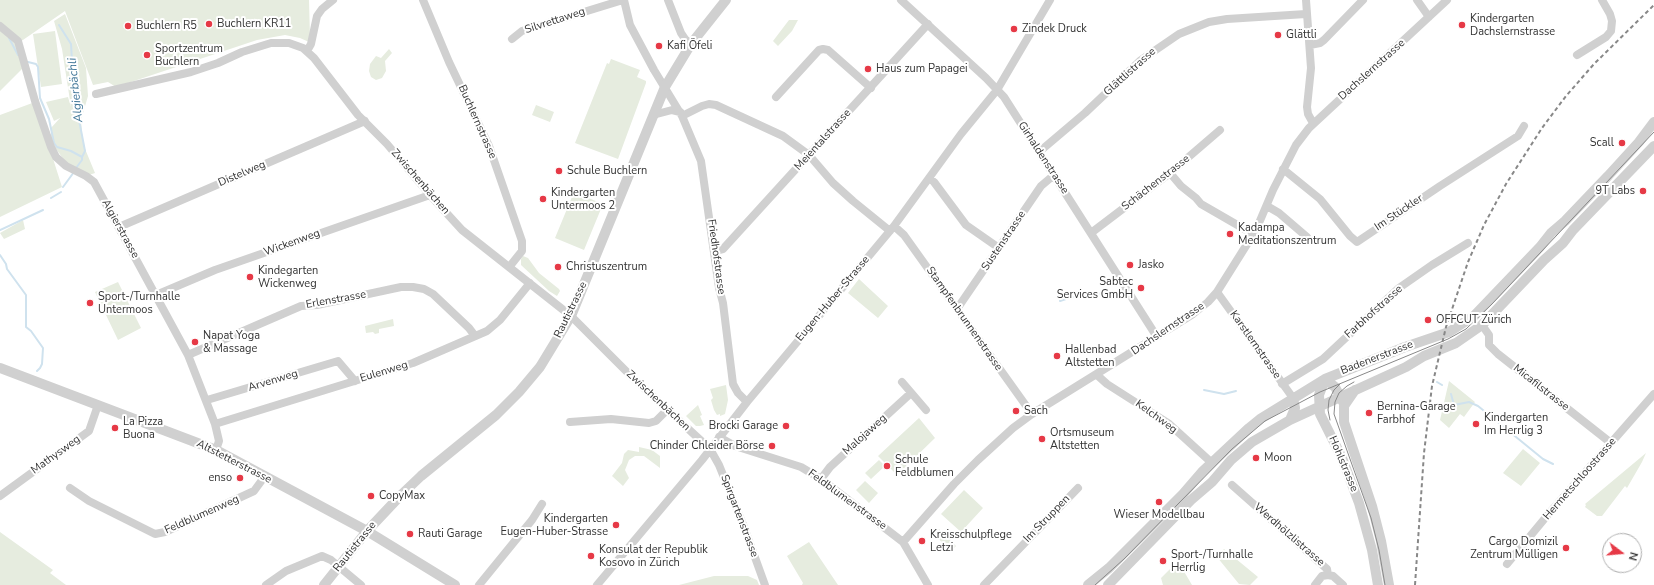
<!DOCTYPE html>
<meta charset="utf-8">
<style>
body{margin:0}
#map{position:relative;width:1654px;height:585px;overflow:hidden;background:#fff;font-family:"Nunito Sans",sans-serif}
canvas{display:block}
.north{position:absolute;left:1602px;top:533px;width:40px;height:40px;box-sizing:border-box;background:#fff;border:1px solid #adadad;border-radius:50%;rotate:106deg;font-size:11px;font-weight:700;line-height:16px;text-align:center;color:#333}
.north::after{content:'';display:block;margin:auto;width:14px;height:18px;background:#e63946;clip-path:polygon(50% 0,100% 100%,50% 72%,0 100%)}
</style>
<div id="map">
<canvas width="1654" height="585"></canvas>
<div class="north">N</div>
</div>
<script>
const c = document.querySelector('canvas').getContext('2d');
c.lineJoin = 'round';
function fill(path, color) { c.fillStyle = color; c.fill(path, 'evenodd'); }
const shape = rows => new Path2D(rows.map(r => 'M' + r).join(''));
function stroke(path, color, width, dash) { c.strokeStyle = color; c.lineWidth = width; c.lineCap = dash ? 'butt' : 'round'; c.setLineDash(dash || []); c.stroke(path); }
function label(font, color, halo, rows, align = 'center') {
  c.font = font + ' "Nunito Sans",sans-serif'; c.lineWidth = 4; c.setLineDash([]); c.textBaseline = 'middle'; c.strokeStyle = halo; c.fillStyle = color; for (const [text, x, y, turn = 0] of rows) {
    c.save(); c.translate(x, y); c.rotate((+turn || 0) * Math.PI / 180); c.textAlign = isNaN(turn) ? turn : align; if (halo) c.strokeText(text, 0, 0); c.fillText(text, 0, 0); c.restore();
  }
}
fill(shape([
 [0,0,309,0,310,37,309,42,300,38,285,35,257,40,116,87,108,82,93,85,65,11,20,42,23,68,0,91],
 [65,14,86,68,88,96,81,120,83,144,95,173,86,176,67,164,51,142,51,128,60,118,54,121,46,102,68,97,71,107,62,49,54,21],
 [789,20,798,20,792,31,778,46,773,41],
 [55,31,62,84,41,87,33,34],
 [389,49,392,53,385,61,386,71,382,78,376,80,371,77,369,71,370,64,376,56,381,58],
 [611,59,640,70,637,77,646,81,646,83,618,159,575,143,607,63,609,64],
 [35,102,62,187,0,217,0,115],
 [536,105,554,112,550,122,532,115],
 [574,192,603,204,584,250,555,238],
 [23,220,25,229,4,239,0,233],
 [523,256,528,258,539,273,559,289,560,291,557,296,549,291,521,265,521,259],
 [859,279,888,306,878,318,848,293],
 [118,282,141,328,118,340,95,292],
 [393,319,394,326,379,329,379,333,375,334,373,332,366,333,365,326],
 [1449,381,1475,402,1464,417,1460,414,1449,428,1440,420],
 [726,385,728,400,725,414,720,416,720,414,717,415,714,410,711,400,713,398,710,389],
 [698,405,702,415,700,416,704,425,700,426,696,426,686,416],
 [919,418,935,438,897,475,878,456],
 [639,447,652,450,660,456,660,468,644,456,635,456,629,460,625,470,629,478,623,486,612,476,622,463,624,454,628,450,639,452],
 [1523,449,1540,463,1521,486,1503,473],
 [1646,453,1642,462,1627,488,1625,486,1602,516,1597,516,1585,507,1586,505,1585,504],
 [879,460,885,466,871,479,865,473],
 [865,481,878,493,869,503,856,490],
 [964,490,983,508,961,532,941,514],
 [939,529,956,546,951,552,934,534],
 [0,532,53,570,50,573,66,585,0,585],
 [809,542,838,585,802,585,803,583,787,556],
 [1224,549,1258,577,1250,585,1239,584,1217,557],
 [1173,566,1182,568,1192,585,1163,585,1161,578],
 [714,576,748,576,757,580,759,585,679,585]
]), '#e6ecdf');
stroke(shape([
 [59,25,71,44,74,94,85,151,82,157],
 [9,38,18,55],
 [28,62,36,64,38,67,40,98,49,119,54,143,57,147,71,151,82,157,82,160,76,168],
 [63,187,74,172],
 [51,198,61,192],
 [0,230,43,210],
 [0,255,6,264,7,269,26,295,26,327,31,331,43,348,42,364,40,368,37,371],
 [1060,301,1081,294,1118,293],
 [1437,382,1442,385],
 [1204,390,1224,394,1236,391],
 [1451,394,1454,405,1469,402,1478,406,1543,459,1553,464]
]), '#cfe2ee', 2);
stroke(shape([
 [423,0,449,62,489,146,522,241,522,251,510,266],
 [624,0,630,25,654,70,682,116,701,161,719,288,723,303,733,384,738,393,747,402],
 [668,0,681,33,685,39,691,44],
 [901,0,986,78,1004,97,1157,337],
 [1306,0,1311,68,1307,107,1308,114,1313,123],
 [1417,0,1429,17],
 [0,26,18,41,35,101,51,147,56,157,66,166,86,176,94,182,188,355,215,424,219,441,216,450],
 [512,39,522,31,623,0],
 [1310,45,1320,43,1324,40,1363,0],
 [307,51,311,44,317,16,322,9,333,0],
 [1577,55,1606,37,1611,31,1612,21,1610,14,1602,0],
 [96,94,191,72,218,63,242,52,271,43,289,43,303,48,314,58,358,115,387,144,430,195,462,230,571,316,632,377,710,449,719,465,744,527,765,585],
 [776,97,819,50,823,49,828,50,871,88],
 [653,115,672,110,680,112],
 [682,116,702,106,709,104,716,105,783,136,809,155,833,183,853,201,890,231],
 [1039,152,1085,113,1141,60,1179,34,1209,22,1227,19,1306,14],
 [1283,169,1320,199,1350,236,1357,242,1440,186,1518,136,1524,126],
 [1170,173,1181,186,1196,198,1201,204,1253,234],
 [929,178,934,182,966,225,999,248],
 [1267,206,1279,213,1307,237],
 [894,226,904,235,1032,414],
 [119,227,365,121],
 [1091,233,1170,173,1220,130],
 [715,251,723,249,928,24],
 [1217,292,1293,398],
 [156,295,215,270,430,195],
 [957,309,1041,186,1054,175],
 [1482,325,1489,335,1489,345,1498,354,1611,443],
 [188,355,301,306,317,305,401,287,413,287,424,289,433,294,469,328,475,336],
 [1097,375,1107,384,1168,423,1212,463],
 [902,382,926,410],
 [1282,384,1323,359,1399,288,1432,265,1468,243],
 [207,400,338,361,355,381],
 [570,422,611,419,649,423,656,421,667,410],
 [215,424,413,363,487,331,500,320,530,283],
 [719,437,735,446,801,467,821,479,903,542,928,585],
 [821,479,830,467,911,393],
 [1232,485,1327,569,1328,575],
 [70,488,89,501,155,534,165,532,254,491,265,476],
 [0,496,89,431,98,405],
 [903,542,954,484,978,460,1013,428,1032,414,1193,314,1208,302,1217,292,1249,241,1259,223,1273,190,1296,145,1309,128,1447,0],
 [1507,564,1546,517,1654,394],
 [1328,575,1333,576,1343,585],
 [266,585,286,571,322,556,331,560,361,585],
 [479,585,532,520,542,504],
 [597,585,702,460,747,402,894,226,961,134,997,90,1050,0],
 [984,585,1078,488],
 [1315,585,1322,576,1328,575]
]), '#d0d0d0', 8);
stroke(shape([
 [0,368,216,450,367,531,455,585],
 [1325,379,1319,395,1320,414,1342,458,1359,503,1372,550,1378,585],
 [1325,379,1335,387,1343,402],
 [1355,390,1344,406,1344,422,1372,506,1381,541,1389,585],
 [1290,420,1295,408,1293,398],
 [324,585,367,531,400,496,421,476,496,415,519,392,540,367,571,316,665,87,691,44,726,0],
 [1088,585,1109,568,1183,494,1202,472,1249,428,1260,419,1325,379,1405,347,1449,332,1474,316,1540,247,1551,233,1565,221,1608,176,1639,142,1654,122],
 [1108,585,1191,500,1212,482,1231,460,1252,442,1290,420,1406,367,1424,356,1456,343,1482,325,1544,260,1563,243,1573,230,1654,146]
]), '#d0d0d0', 10);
stroke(shape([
 [1354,382,1347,386,1339,393,1335,402,1334,414,1371,518,1379,550,1385,585],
 [1330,420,1328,410,1329,400,1334,390,1340,384],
 [1095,585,1124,559,1232,449,1265,421,1320,392,1448,339,1466,329,1492,304,1654,132]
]), '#888', 1);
stroke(shape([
 [1415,585,1424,453,1432,386,1446,327,1468,262,1484,225,1506,184,1542,128,1566,96,1594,64,1654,5]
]), '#888', 2, [4, 3]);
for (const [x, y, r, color] of [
 [209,24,4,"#e63946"],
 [1462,25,4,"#e63946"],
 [128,26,4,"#e63946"],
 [1014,29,4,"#e63946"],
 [1278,35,4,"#e63946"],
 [659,46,4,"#e63946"],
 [147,55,4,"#e63946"],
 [868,69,4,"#e63946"],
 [1622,143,4,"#e63946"],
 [559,171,4,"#e63946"],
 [1643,191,4,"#e63946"],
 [543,199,4,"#e63946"],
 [1230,234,4,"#e63946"],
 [1130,265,4,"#e63946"],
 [558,267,4,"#e63946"],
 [250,277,4,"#e63946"],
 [1141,288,4,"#e63946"],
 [90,303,4,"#e63946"],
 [1428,320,4,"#e63946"],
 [195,342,4,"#e63946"],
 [1057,356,4,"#e63946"],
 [1016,411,4,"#e63946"],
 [1369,413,4,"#e63946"],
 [1476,424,4,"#e63946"],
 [786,426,4,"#e63946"],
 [115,428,4,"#e63946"],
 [1042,439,4,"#e63946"],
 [772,446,4,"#e63946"],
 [1256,458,4,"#e63946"],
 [887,466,4,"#e63946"],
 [240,478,4,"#e63946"],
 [371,496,4,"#e63946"],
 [1159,502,4,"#e63946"],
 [616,525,4,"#e63946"],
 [410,534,4,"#e63946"],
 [922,541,4,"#e63946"],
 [1566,548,4,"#e63946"],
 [591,556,4,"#e63946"],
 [1163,561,4,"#e63946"]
]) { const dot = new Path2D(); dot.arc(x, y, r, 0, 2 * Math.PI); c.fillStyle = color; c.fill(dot); stroke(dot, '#fff', 1.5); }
label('11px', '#333', '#fff', [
 ["Kindergarten",1470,19],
 ["Dachslernstrasse",1470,32],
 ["Buchlern KR11",217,24],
 ["Buchlern R5",136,26],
 ["Zindek Druck",1022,29],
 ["Glättli",1286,35],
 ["Kafi Öfeli",667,46],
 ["Sportzentrum",155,49],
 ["Buchlern",155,62],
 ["Haus zum Papagei",876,69],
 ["Scall",1614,143,"right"],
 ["Schule Buchlern",567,171],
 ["9T Labs",1635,191,"right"],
 ["Kindergarten",551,193],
 ["Untermoos 2",551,206],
 ["Kadampa",1238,228],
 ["Meditationszentrum",1238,241],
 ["Jasko",1138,265],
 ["Christuszentrum",566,267],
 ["Kindegarten",258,271],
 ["Wickenweg",258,284],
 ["Sabtec",1133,282,"right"],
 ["Services GmbH",1133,295,"right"],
 ["Sport-/Turnhalle",98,297],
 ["Untermoos",98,310],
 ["OFFCUT Zürich",1436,320],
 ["Napat Yoga",203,336],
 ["& Massage",203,349],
 ["Hallenbad",1065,350],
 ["Altstetten",1065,363],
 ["Bernina-Garage",1377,407],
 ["Farbhof",1377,420],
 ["Sach",1024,411],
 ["Kindergarten",1484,418],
 ["Im Herrlig 3",1484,431],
 ["La Pizza",123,422],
 ["Buona",123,435],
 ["Brocki Garage",778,426,"right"],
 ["Ortsmuseum",1050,433],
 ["Altstetten",1050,446],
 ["Chinder Chleider Börse",764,446,"right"],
 ["Moon",1264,458],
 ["Schule",895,460],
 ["Feldblumen",895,473],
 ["enso",232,478,"right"],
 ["CopyMax",379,496],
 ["Wieser Modellbau",1159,515,"center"],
 ["Kindergarten",608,519,"right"],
 ["Eugen-Huber-Strasse",608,532,"right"],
 ["Rauti Garage",418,534],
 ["Kreisschulpflege",930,535],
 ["Letzi",930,548],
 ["Cargo Domizil",1558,542,"right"],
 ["Zentrum Mülligen",1558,555,"right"],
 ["Konsulat der Republik",599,550],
 ["Kosovo in Zürich",599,563],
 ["Sport-/Turnhalle",1171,555],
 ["Herrlig",1171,568]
], 'left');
label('11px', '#333', '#fff', [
 ["Silvrettaweg",555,21,-18],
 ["Dachslernstrasse",1372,70,-42],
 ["Glättlistrasse",1130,72,-42],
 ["Buchlernstrasse",477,122,66],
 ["Meientalstrasse",823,140,-48],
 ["Girhaldenstrasse",1043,158,57],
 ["Distelweg",242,174,-23],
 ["Zwischenbächen",420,182,49],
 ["Schächenstrasse",1156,183,-38],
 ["Im Stückler",1399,213,-34],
 ["Algierstrasse",120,229,61],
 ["Sustenstrasse",1004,241,-56],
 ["Wickenweg",292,243,-20],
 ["Friedhofstrasse",716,257,82],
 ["Eugen-Huber-Strasse",833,299,-50],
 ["Erlenstrasse",336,300,-10],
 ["Rautistrasse",571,310,-64],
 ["Farbhofstrasse",1374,312,-42],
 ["Stampfenbrunnenstrasse",964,319,55],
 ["Dachslernstrasse",1168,329,-34],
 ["Karstlernstrasse",1255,345,55],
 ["Badenerstrasse",1377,358,-21],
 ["Eulenweg",384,372,-17],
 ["Arvenweg",273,381,-17],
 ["Micafilstrasse",1541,388,38],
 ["Zwischenbächen",658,401,43],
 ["Kelchweg",1156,417,36],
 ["Malojaweg",865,435,-42],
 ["Mathysweg",56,455,-36],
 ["Altstetterstrasse",234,462,27],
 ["Hohlstrasse",1343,464,67],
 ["Hermetschloostrasse",1580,479,-49],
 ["Feldblumenstrasse",847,500,36],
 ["Feldblumenweg",202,515,-24],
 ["Spirgartenstrasse",739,516,69],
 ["Im Struppen",1047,519,-46],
 ["Werdhölzlistrasse",1289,535,41],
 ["Rautistrasse",355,547,-51]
]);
label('italic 12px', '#3f7597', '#fff', [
 ["Algierbächli",76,90,-96]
]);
</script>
